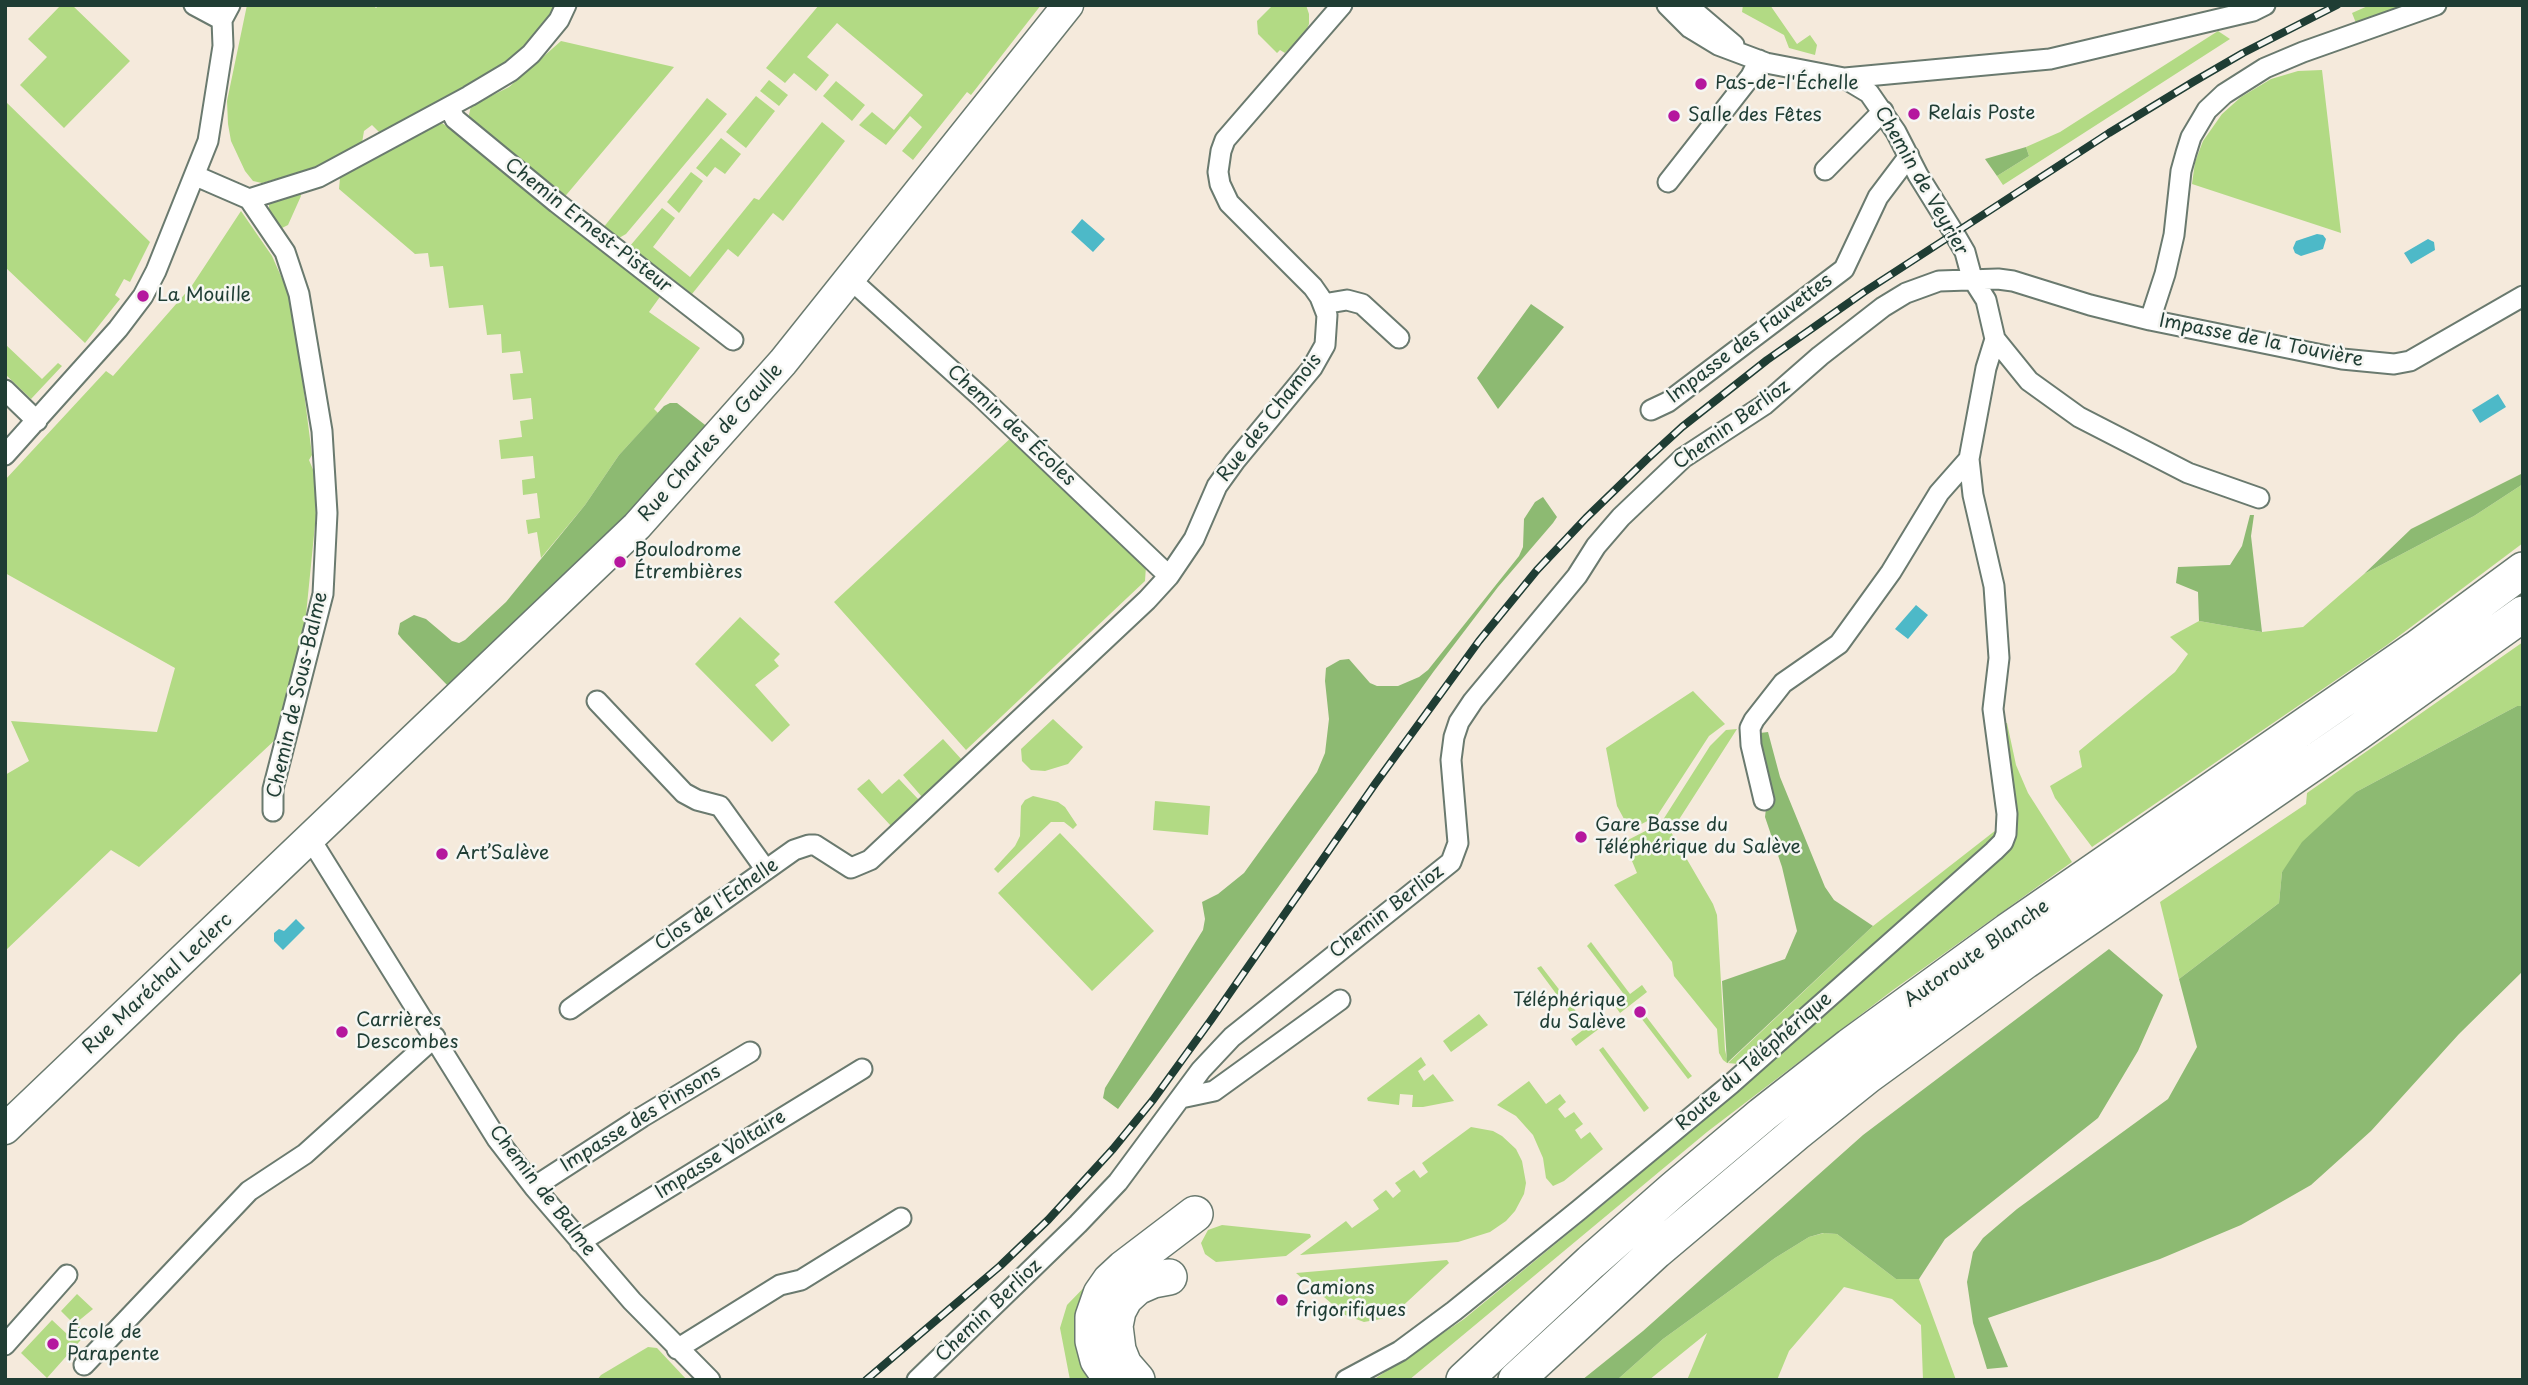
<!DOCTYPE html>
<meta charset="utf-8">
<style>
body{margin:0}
#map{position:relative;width:2528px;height:1385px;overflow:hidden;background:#f5eadc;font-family:"Playpen Sans",sans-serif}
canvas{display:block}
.frame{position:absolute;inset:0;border:7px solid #1f3d34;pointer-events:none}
</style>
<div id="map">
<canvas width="2528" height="1385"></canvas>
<div class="frame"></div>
</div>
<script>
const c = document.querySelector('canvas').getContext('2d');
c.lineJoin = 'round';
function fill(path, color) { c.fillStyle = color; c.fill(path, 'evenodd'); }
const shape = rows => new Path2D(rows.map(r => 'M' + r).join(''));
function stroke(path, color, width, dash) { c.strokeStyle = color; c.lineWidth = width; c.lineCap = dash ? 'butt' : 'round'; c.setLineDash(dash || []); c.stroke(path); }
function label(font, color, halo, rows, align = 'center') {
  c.font = font + ' "Playpen Sans",sans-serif'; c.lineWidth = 5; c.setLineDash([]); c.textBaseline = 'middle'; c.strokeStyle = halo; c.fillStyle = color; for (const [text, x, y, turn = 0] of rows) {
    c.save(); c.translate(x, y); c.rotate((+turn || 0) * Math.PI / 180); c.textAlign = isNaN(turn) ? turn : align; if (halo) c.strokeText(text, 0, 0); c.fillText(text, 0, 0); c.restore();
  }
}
fill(shape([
 [61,5,72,5,130,61,64,128,20,85,47,57,28,39],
 [247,5,373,5,376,8,379,5,555,5,548,19,522,55,477,84,380,133,372,125,364,131,362,143,321,166,262,183,253,181,245,171,231,141,228,124,227,101],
 [819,5,1041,5,971,95,967,92,913,160,902,151,922,127,910,116,886,145,859,125,872,112,894,130,923,95,837,23,807,57,829,75,816,91,794,73,785,83,766,68],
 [1273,5,1306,5,1309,14,1309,24,1305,33,1285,53,1280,50,1277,53,1258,34,1257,21],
 [1743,5,1770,5,1797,44,1810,35,1817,45,1815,55,1789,48,1784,35,1742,12],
 [2370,5,2405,5,2356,23,2352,13],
 [2218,31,2230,39,2003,185,1997,176,2029,156,2026,147,2060,132],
 [561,41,674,67,562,200,468,119,471,106,509,87],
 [2322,70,2341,233,2192,184,2195,162,2203,141,2222,114,2241,97,2271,79,2298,71],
 [769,80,788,95,779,106,760,91],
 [836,81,865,105,852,121,823,96],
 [756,96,775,111,746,148,726,132],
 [707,98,727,114,626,234,619,238,609,238,603,228],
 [5,101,150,242,130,282,124,279,115,295,120,299,85,343,5,267],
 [822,122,845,141,783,221,773,213,738,257,728,249,692,294,630,246,662,208,675,218,653,247,690,277,754,198,759,200],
 [442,123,489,157,522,188,662,294,649,312,700,348,654,409,658,413,619,455,585,505,541,558,537,532,528,534,526,520,540,518,537,493,523,495,522,480,535,478,533,456,501,459,499,440,522,437,520,421,533,419,531,398,513,400,510,374,523,373,520,351,502,353,501,334,487,335,483,305,449,308,443,266,430,267,428,253,415,254,339,189,340,178,353,169],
 [721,138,741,154,725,174,715,167,707,177,696,168],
 [691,172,703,181,679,213,667,202],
 [300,191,301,196,288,225,282,228,278,226,269,212,269,202],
 [241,211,272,256,288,292,302,376,312,455,309,460,314,472,316,515,304,635,276,739,139,867,111,850,5,951,5,775,29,761,11,721,157,732,175,668,5,573,5,480,106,371,113,376,191,287],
 [5,344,42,379,58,363,62,366,31,399,5,374],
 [1013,436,1146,566,1145,581,966,750,834,602],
 [2523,484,2523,543,2387,645,2092,847,2055,798,2050,786,2082,767,2079,751,2175,672,2188,654,2170,637,2199,621,2262,632,2303,627,2364,574,2474,516],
 [740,617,780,654,774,660,779,666,755,685,790,725,772,742,695,664],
 [2523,642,2523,706,2517,706,2356,792,2282,872,2279,903,2179,979,2160,902,2306,804,2307,793],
 [1693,691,1725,724,1709,736,1657,816,1630,830,1617,806,1606,748],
 [1053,719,1083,747,1068,764,1045,771,1031,770,1022,761,1021,749],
 [2004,723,2007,723,2016,765,2028,793,2072,862,1893,990,1707,1132,1409,1380,1373,1380,1464,1319,1609,1200,2008,850,2017,833,2018,815],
 [1737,729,1671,832,1713,904,1717,915,1725,1050,1728,1063,1873,926,1996,830,1995,835,1985,845,1739,1064,1727,1063,1723,1060,1719,1053,1717,1029,1674,976,1672,962,1614,885,1637,873,1624,842,1661,823,1710,746,1726,730],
 [943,739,962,760,922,797,903,775],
 [869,779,882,794,899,779,919,800,891,826,857,789],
 [1033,796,1058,802,1065,807,1077,825,1073,829,1064,822,1051,822,998,873,994,869,1015,846,1020,836,1021,806,1025,800],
 [1155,801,1210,806,1208,835,1153,830],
 [1060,833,1154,931,1092,991,998,893],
 [1591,942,1630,994,1642,985,1647,992,1620,1013,1615,1006,1626,997,1587,946],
 [1541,966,1588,1027,1599,1018,1604,1025,1576,1046,1571,1039,1583,1030,1537,968],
 [1479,1014,1488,1025,1451,1052,1443,1041],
 [1645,1015,1687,1070,1692,1076,1688,1079,1641,1018],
 [1603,1047,1649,1108,1644,1112,1599,1050],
 [1421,1057,1426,1065,1418,1071,1424,1081,1433,1074,1454,1101,1423,1107,1412,1107,1413,1095,1400,1094,1399,1105,1368,1101,1367,1098],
 [1529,1081,1546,1104,1560,1094,1566,1102,1558,1109,1565,1118,1574,1112,1583,1124,1575,1130,1581,1139,1590,1132,1603,1149,1564,1181,1553,1186,1546,1178,1543,1158,1533,1135,1516,1116,1497,1105],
 [1471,1127,1493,1131,1502,1136,1516,1149,1522,1161,1526,1183,1524,1194,1515,1211,1506,1221,1490,1232,1458,1242,1300,1255,1346,1221,1352,1228,1379,1209,1373,1200,1386,1190,1393,1198,1401,1191,1395,1183,1414,1170,1420,1178,1428,1172,1422,1163],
 [1222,1225,1310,1234,1311,1237,1286,1256,1216,1262,1205,1254,1201,1243,1208,1230],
 [1824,1233,1837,1234,1896,1279,1919,1279,1956,1380,1923,1380,1921,1325,1892,1299,1844,1287,1789,1351,1777,1380,1687,1380,1707,1333,1649,1380,1617,1380,1663,1339,1775,1258,1809,1237],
 [1447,1260,1449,1263,1394,1314,1381,1319,1364,1322,1345,1315,1296,1273],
 [1097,1274,1093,1380,1070,1380,1060,1328,1067,1305],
 [77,1294,93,1309,76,1323,87,1333,47,1378,21,1353,52,1320,67,1334,75,1325,61,1311],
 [648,1347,657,1348,687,1380,597,1380,601,1375]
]), '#b2da84');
fill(shape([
 [2026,147,2029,156,1997,176,1985,159],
 [1531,304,1564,327,1498,409,1477,378],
 [670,403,677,403,709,428,690,451,559,584,450,688,402,639,398,634,400,623,414,615,426,619,452,641,459,643,465,640,506,602,585,505,619,455,664,406],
 [2523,473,2523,484,2474,516,2364,574,2411,529],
 [1543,497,1557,517,1553,523,1498,587,1434,671,1118,1109,1103,1098,1105,1088,1203,930,1205,919,1202,902,1218,894,1244,873,1317,772,1325,753,1329,719,1325,681,1326,668,1340,660,1349,659,1370,683,1377,686,1398,686,1419,677,1428,670,1519,556,1523,547,1524,519,1535,502],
 [2250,515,2254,515,2251,536,2262,632,2199,621,2198,592,2176,583,2178,567,2230,565,2242,546],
 [2517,706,2523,706,2523,971,2459,1034,2371,1131,2311,1185,2241,1225,2160,1259,1988,1318,2008,1367,1987,1369,1973,1323,1967,1282,1973,1252,1983,1238,2017,1209,2168,1099,2197,1047,2179,979,2279,903,2282,872,2302,842,2356,792],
 [1768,732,1780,777,1825,887,1834,900,1873,926,1727,1063,1722,981,1785,959,1797,931,1782,867,1765,817,1769,782,1760,743,1760,733],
 [2109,949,2163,995,2138,1051,2098,1118,1945,1239,1919,1279,1896,1279,1837,1234,1823,1233,1809,1237,1775,1258,1663,1339,1617,1380,1582,1380,1643,1331,1863,1135]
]), '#8dba72');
fill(shape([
 [1082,219,1105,239,1093,252,1071,232],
 [2317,234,2323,235,2326,239,2323,249,2301,256,2295,253,2293,248,2296,241],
 [2428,239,2434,242,2435,250,2411,264,2404,253],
 [2498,394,2506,407,2480,423,2472,410],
 [1916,605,1928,615,1908,639,1895,629],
 [296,919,305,928,283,950,274,941,274,933,279,929,284,931]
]), '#4db9c8');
const street = shape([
 [194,5,222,20],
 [1687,5,1734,45],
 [1845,78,2050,59,2253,11,2265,5],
 [449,107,455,119,557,203,733,340],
 [1825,170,1883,111],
 [196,176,249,199,285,252,299,294,322,431,327,513,323,594,273,789,273,811],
 [1668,182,1751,76,1759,60],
 [249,199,319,177,469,96,511,71,531,54,559,20,566,5],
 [850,279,981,397,1169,576],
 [1323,304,1347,300,1362,304,1399,338],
 [2150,320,2165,274,2174,235,2181,171,2186,153,2191,137,2207,110,2224,94,2265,68,2303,52,2436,5],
 [1995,339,2029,381,2079,417,2188,473,2259,498],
 [5,390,37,421],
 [1651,410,1668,402,1844,269,1878,197,1909,156],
 [5,455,118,329,143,296,156,271,208,141,223,46,222,20,230,5],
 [597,701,684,793,697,800,720,806,766,870],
 [1764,800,1751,745,1750,728,1754,720,1783,683,1839,644,1891,572,1939,493,1969,459],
 [311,840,497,1139,534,1187,632,1301,710,1380],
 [570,1009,794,850,809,845,815,845,851,868,870,860,1147,600,1169,576,1194,539,1217,486,1235,461,1312,368,1325,345,1327,315,1320,297,1313,287,1229,203,1220,184,1218,172,1221,151,1225,140,1342,5],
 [1181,1098,1214,1091,1340,1000],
 [534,1187,642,1117,750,1052],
 [580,1242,862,1069],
 [5,1345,67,1275],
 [677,1349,780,1285,801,1280,901,1218],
 [84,1365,249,1191,305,1154,435,1037],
 [917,1380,1078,1224,1118,1182,1201,1070,1232,1037,1451,862,1458,843,1451,760,1454,737,1459,722,1473,701,1577,576,1596,546,1621,517,1683,458,1764,405,1820,356,1883,307,1906,293,1939,281,1998,279,2013,281,2090,305,2150,320,2342,359,2394,364,2410,361,2523,296],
 [1346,1380,1400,1351,1454,1311,1579,1210,1731,1084,1994,851,2003,842,2006,834,2007,814,1993,709,1999,658,1994,586,1973,495,1969,459,1986,368,1995,339,1986,300,1972,278,1965,252,1954,233,1918,175,1896,132,1869,93,1844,78,1766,63,1718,45,1690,28,1667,5]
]);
const primary = shape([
 [5,1129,637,526,783,362,1068,5]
]);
const highway = shape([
 [1112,1380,1098,1360,1093,1341,1093,1317,1101,1294,1110,1281,1124,1268,1195,1214],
 [1137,1380,1124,1365,1118,1350,1115,1326,1118,1311,1125,1298,1137,1287,1153,1280,1169,1277],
 [1464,1380,1591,1262,1674,1189,1762,1115,1850,1046,2008,931,2416,649,2523,570],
 [1516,1380,1656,1251,1796,1133,1867,1076,2025,961,2358,732,2523,614]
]);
stroke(street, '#6a7a6f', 23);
stroke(primary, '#6a7a6f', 33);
stroke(highway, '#6a7a6f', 38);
stroke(street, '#fff', 19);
stroke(primary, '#fff', 30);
stroke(highway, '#fff', 35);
const rail = shape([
 [866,1380,1000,1266,1048,1220,1113,1149,1153,1100,1211,1020,1375,784,1479,641,1537,570,1586,518,1647,459,1682,427,1767,360,1864,292,2109,133,2193,82,2243,53,2337,5]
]);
stroke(rail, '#1f3d34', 8);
stroke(rail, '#f6f6f2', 5, [16]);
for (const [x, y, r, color] of [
 [1701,84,7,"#b5179e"],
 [1914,114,7,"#b5179e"],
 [1674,116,7,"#b5179e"],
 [143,296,7,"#b5179e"],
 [620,562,7,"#b5179e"],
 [1581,837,7,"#b5179e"],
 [442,854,7,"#b5179e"],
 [1640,1012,7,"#b5179e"],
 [342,1032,7,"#b5179e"],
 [1282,1300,7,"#b5179e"],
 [53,1344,7,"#b5179e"]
]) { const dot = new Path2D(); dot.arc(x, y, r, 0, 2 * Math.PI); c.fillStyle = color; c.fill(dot); stroke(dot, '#f6f6f2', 2.5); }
label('19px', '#1f3d34', '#f6f6f2', [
 ["Pas-de-l'Échelle",1715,84],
 ["Relais Poste",1928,114],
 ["Salle des Fêtes",1688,116],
 ["La Mouille",157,296],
 ["Boulodrome",634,551],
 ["Étrembières",634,573],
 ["Gare Basse du",1595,826],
 ["Téléphérique du Salève",1595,848],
 ["Art’Salève",456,854],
 ["Téléphérique",1626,1001,"right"],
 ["du Salève",1626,1023,"right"],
 ["Carrières",356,1021],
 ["Descombes",356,1043],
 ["Camions",1296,1289],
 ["frigorifiques",1296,1311],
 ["École de",67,1333],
 ["Parapente",67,1355]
], 'left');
label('19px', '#1f3d34', '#f6f6f2', [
 ["Chemin de Veyrier",1921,181,60],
 ["Chemin Ernest-Pisteur",588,226,38],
 ["Impasse des Fauvettes",1750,339,-37],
 ["Impasse de la Touvière",2261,341,11],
 ["Rue des Chamois",1270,418,-52],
 ["Chemin Berlioz",1732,425,-36],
 ["Chemin des Écoles",1011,426,43],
 ["Rue Charles de Gaulle",711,443,-48],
 ["Chemin de Sous-Balme",298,695,-77],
 ["Clos de l'Echelle",717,905,-35],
 ["Chemin Berlioz",1387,912,-38],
 ["Autoroute Blanche",1977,954,-35],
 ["Rue Maréchal Leclerc",158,984,-43],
 ["Route du Téléphérique",1754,1062,-41],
 ["Impasse des Pinsons",641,1119,-32],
 ["Impasse Voltaire",721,1155,-32],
 ["Chemin de Balme",542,1191,52],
 ["Chemin Berlioz",989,1311,-44]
]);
</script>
